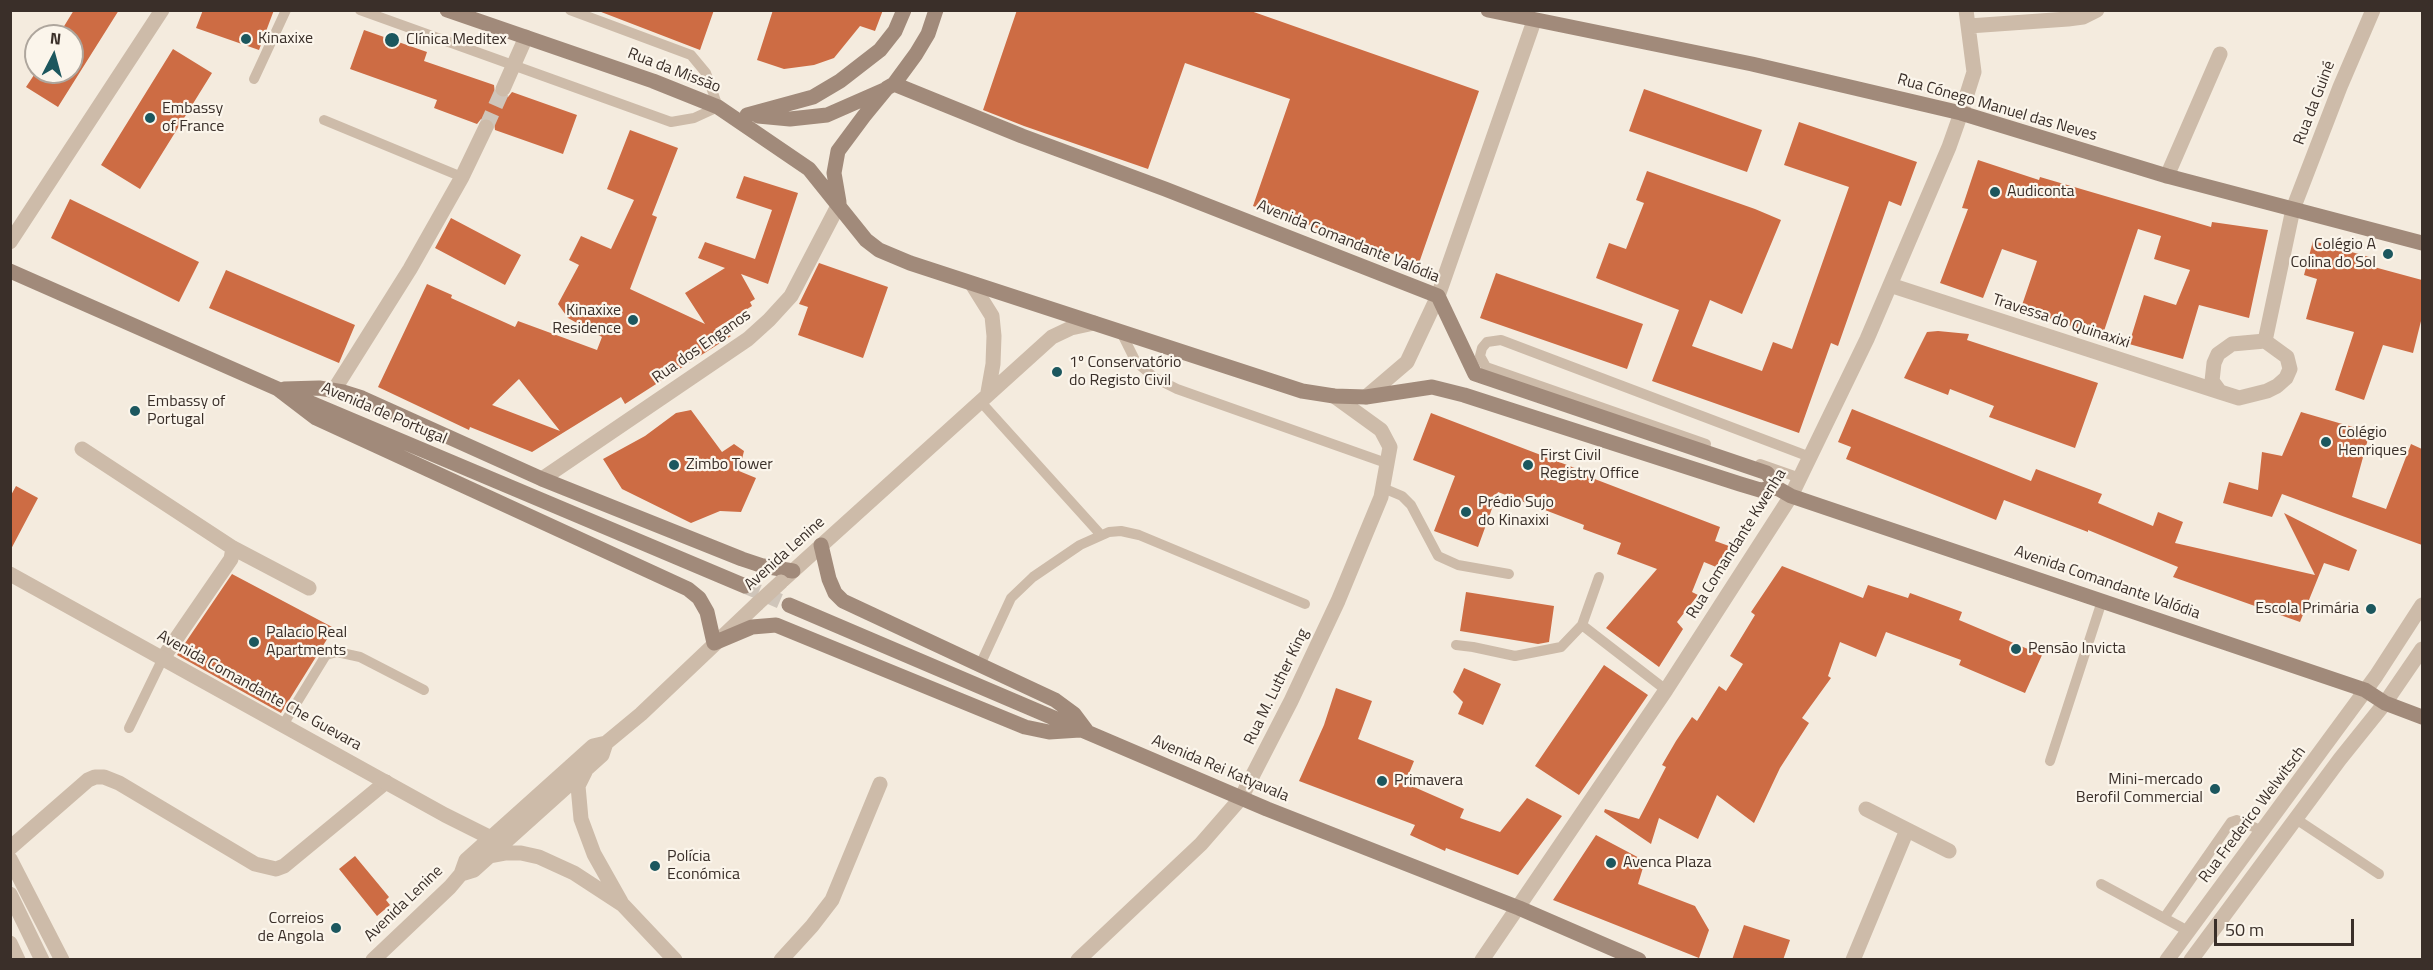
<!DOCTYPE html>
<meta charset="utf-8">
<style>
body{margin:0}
#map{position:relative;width:2433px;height:970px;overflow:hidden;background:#f4ebde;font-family:"Titillium Web",sans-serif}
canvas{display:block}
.frame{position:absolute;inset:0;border:12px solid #3a2f29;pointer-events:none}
.north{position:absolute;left:24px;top:24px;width:60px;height:60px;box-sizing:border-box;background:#fbf5eb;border:2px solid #aea69d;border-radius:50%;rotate:6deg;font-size:16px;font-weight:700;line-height:24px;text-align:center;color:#3a2f29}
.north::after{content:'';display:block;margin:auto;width:21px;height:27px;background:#1c575e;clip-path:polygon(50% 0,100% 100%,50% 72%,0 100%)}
.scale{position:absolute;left:2214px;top:919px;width:140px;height:27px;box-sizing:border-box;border:3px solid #3a2f29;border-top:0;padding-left:8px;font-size:18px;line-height:21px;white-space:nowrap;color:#3a2f29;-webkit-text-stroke:4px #fbf5eb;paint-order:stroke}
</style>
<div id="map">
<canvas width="2433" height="970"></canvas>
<div class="frame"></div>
<div class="north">N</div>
<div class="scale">50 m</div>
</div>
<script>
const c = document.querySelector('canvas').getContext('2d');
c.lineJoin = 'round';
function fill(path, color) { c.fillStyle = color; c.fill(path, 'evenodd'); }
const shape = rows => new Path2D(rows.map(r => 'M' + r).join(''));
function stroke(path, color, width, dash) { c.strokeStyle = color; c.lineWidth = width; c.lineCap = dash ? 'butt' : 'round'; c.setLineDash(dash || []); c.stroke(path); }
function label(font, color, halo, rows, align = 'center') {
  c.font = font + ' "Titillium Web",sans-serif'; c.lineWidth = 4.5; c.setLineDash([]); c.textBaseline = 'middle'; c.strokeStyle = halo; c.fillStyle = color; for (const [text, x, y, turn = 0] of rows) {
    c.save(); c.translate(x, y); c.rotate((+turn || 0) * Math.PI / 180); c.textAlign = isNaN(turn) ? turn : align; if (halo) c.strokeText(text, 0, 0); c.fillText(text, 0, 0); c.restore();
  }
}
fill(shape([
 [74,10,119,10,58,107,26,87,36,72,72,72,72,36,58,36],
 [203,10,274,10,259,50,196,28],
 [596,10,714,10,700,50],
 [773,10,883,10,875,31,860,26,834,58,814,65,784,69,757,60],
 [1017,10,1248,10,1479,91,1419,263,1253,206,1290,99,1185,63,1148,169,1024,126,983,110],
 [364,30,427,52,424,61,494,85,495,94,500,98,508,97,512,92,577,115,563,154,495,130,494,122,490,118,481,119,477,124,434,108,437,100,350,69],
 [173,49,212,73,140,189,101,165],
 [1644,89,1762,130,1747,172,1629,131],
 [1799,122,1917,162,1901,206,1889,201,1838,346,1831,343,1799,433,1652,381,1679,310,1596,278,1609,243,1626,249,1644,203,1636,200,1647,171,1755,209,1781,220,1742,314,1710,300,1692,346,1762,371,1773,342,1792,349,1849,187,1784,165],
 [630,130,678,148,652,215,657,217,630,289,705,324,685,293,725,268,698,258,705,242,755,259,772,210,736,198,744,176,798,193,768,284,741,274,755,299,750,302,752,306,715,329,731,336,625,404,621,397,532,452,470,427,469,430,378,387,427,284,452,295,451,298,515,327,518,321,597,350,602,337,568,318,558,304,579,265,569,260,581,236,611,249,634,200,607,189],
 [519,379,560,431,492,405],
 [1978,160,2039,180,2040,177,2211,227,2212,222,2268,230,2249,318,2199,305,2183,359,2129,344,2144,295,2176,305,2190,270,2154,259,2161,236,2138,229,2102,337,2021,308,2037,261,2002,249,1983,298,1940,283,1968,209,1962,208],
 [70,199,199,262,179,302,51,238],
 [451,218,521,255,505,285,435,248],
 [2313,241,2376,259,2374,267,2422,280,2422,317,2413,353,2383,345,2364,400,2335,390,2354,332,2306,319,2317,279,2304,275],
 [819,263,888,287,863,358,798,335,808,307,799,304],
 [226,270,355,325,339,363,209,308],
 [1496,273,1643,324,1627,369,1480,318],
 [1938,331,1969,334,1967,340,2098,383,2075,448,1989,417,1994,406,1950,389,1948,395,1904,378,1927,332],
 [1852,409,2031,481,2036,469,2102,494,2098,503,2153,526,2158,512,2183,522,2175,543,2315,575,2284,513,2357,550,2349,571,2324,563,2300,622,2173,577,2178,567,2088,530,2088,532,2004,500,1996,520,1846,459,1851,447,1838,442],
 [691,410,722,452,734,444,744,451,739,471,756,478,741,512,720,511,691,523,622,489,603,459,645,436,676,413],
 [2301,412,2370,432,2352,497,2386,509,2411,444,2422,449,2422,545,2282,494,2272,517,2223,503,2229,482,2258,490,2262,452,2282,456],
 [1431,413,1580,470,1579,473,1720,527,1715,541,1729,546,1721,569,1704,562,1692,592,1698,595,1677,622,1683,629,1659,667,1606,628,1657,569,1617,554,1621,543,1583,529,1584,525,1498,492,1478,547,1434,531,1455,476,1413,460],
 [16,486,38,498,10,551,10,497],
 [1782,566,1863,598,1868,585,1908,598,1910,593,1962,612,1959,620,2042,655,2025,693,1959,665,1961,660,1886,632,1876,657,1840,642,1828,676,1831,678,1802,718,1809,723,1780,768,1754,823,1717,795,1698,839,1659,818,1651,844,1604,812,1605,809,1639,819,1666,767,1662,765,1676,741,1692,717,1697,721,1719,686,1726,691,1743,664,1730,656,1755,615,1751,612],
 [232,574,334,628,281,713,177,655],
 [1466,592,1554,606,1549,642,1538,644,1460,631],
 [1604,665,1648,695,1579,795,1535,766],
 [1464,668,1501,684,1483,725,1458,714,1463,702,1453,692],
 [1336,688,1372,701,1358,739,1414,761,1405,783,1464,809,1460,818,1500,832,1527,798,1562,816,1518,875,1446,848,1445,851,1410,835,1415,825,1299,781,1324,725],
 [1596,835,1645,861,1638,884,1695,906,1709,930,1699,958,1553,900],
 [355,856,389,897,386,900,390,905,377,916,339,869],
 [1744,925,1790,940,1783,960,1732,960]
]), '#cd6c44');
stroke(shape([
 [486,127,503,89]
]), '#cfc5ba', 15, [15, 8]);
stroke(shape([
 [745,586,789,605]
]), '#cfc5ba', 15, [15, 8]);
stroke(shape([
 [360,10,671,122,694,118,718,107,706,73,691,55,570,10],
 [254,79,286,10],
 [324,120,462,177],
 [1121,332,1136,362,1155,378,1177,389,1389,464],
 [980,401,1101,535],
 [1706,444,1486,367,1480,356,1482,348,1487,342,1501,340,1810,457],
 [1760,464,1800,478],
 [1383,488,1402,496,1411,505,1438,556,1458,565,1509,574],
 [1582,625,1666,690],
 [1456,645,1473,647,1515,656,1561,647,1582,625,1599,577],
 [980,665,1011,598,1033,577,1080,545,1109,532,1121,531,1139,535,1305,604],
 [283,725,326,655,337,652,360,657,424,690],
 [129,728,163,658],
 [2050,761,2102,601],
 [2296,819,2379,874],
 [2101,884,2188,931],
 [2164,918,2231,822,2237,820,2263,831]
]), '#cdbba9', 10);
stroke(shape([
 [1969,26,2068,19,2083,17,2097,10],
 [503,89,526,37],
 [2167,176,2220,54],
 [10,242,162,10],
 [1890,285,2220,392,2239,398,2267,391,2277,386,2286,378,2290,369,2287,357,2265,341,2232,344,2218,354,2214,363,2212,381,2220,392],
 [2265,341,2293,209,2340,87,2373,10],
 [334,390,410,269,462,177,486,127],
 [1366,397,1407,362,1438,296,1534,21],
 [82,449,233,548,309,588],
 [542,479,748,339,769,320,791,296,839,204],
 [163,658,231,559,233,548],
 [1866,809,1949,851],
 [10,848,88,780,95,777,104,777,119,783,255,864,276,869,284,866,386,782],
 [781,960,812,926,832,900,880,784],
 [1078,960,1201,844,1241,798,1291,701,1338,601,1381,497,1390,447,1381,430,1334,396],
 [1482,960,1666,690,1791,496,1867,339,1949,147,1961,113,1974,72,1966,10],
 [1853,960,1907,830]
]), '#cdbba9', 15);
stroke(shape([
 [972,284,992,316,994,336,993,364,988,392],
 [10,574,445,815,491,838],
 [783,580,1052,337,1071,328,1094,323],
 [585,772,578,786,581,819,594,854,621,902],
 [490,856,506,853,521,853,539,857,574,873,623,905,675,960],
 [10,859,62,960],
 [461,874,474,870,602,755,606,743,641,714,757,604],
 [10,894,42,960],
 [10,943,18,960],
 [373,960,450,887,461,874,466,860,593,746,606,743],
 [2167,960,2376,676,2422,605],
 [2191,960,2340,759,2385,703,2422,649]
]), '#cdbba9', 15);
stroke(shape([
 [447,10,653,81,718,107,809,169,866,240,879,250,910,263,1302,391,1334,396,1366,397,1432,387,1464,395,1740,484,1760,490,1777,488],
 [1488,10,1752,64,1961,113,2167,176,2422,243],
 [894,84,1022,136,1165,189,1438,296,1475,374,1767,473,1777,488,1791,496,2365,690,2385,703,2422,717],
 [747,115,813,97,840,81,880,50,895,31,904,10],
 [758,116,790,119,827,115,884,90],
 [839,202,834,173,838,151,864,116,887,88,894,84,916,54,928,34,936,10],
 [10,271,278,389,745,586],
 [278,389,316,418,688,589,699,598,707,612,714,643,752,627,776,625,1025,727,1049,732,1080,730],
 [284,389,319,388,343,392,362,398,542,479,742,559,763,566,793,571],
 [821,545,829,579,835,593,843,601,1055,700,1074,714,1086,730],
 [789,605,1267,809,1519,908,1639,960]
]), '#a18a7a', 15);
stroke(shape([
 [757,604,781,582]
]), '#cdbba9', 15);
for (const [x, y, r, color] of [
 [246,39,6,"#1c575e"],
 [392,40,8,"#1c575e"],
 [150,118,6,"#1c575e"],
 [1995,192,6,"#1c575e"],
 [2388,254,6,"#1c575e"],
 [633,320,6,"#1c575e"],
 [1057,372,6,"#1c575e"],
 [135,411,6,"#1c575e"],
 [2326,442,6,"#1c575e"],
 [674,465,6,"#1c575e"],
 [1528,465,6,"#1c575e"],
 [1466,512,6,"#1c575e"],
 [2371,609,6,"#1c575e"],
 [254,642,6,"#1c575e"],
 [2016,649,6,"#1c575e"],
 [1382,781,6,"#1c575e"],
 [2215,789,6,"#1c575e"],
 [1611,863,6,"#1c575e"],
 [655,866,6,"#1c575e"],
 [336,928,6,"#1c575e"]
]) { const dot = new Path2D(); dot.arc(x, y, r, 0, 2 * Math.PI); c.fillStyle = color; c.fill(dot); stroke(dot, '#fbf5eb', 2); }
label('16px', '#3a2f29', '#fbf5eb', [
 ["Kinaxixe",258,39],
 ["Clínica Meditex",406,40],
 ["Embassy",162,109],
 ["of France",162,127],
 ["Audiconta",2007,192],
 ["Colégio A",2376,245,"right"],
 ["Colina do Sol",2376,263,"right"],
 ["Kinaxixe",621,311,"right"],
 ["Residence",621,329,"right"],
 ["1º Conservatório",1069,363],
 ["do Registo Civil",1069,381],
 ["Embassy of",147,402],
 ["Portugal",147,420],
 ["Colégio",2338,433],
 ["Henriques",2338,451],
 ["First Civil",1540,456],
 ["Registry Office",1540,474],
 ["Zimbo Tower",686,465],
 ["Prédio Sujo",1478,503],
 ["do Kinaxixi",1478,521],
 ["Escola Primária",2359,609,"right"],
 ["Palacio Real",266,633],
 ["Apartments",266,651],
 ["Pensão Invicta",2028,649],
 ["Mini-mercado",2203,780,"right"],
 ["Berofil Commercial",2203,798,"right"],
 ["Primavera",1394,781],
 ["Polícia",667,857],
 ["Económica",667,875],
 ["Avenca Plaza",1623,863],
 ["Correios",324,919,"right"],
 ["de Angola",324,937,"right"]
], 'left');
label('16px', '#3a2f29', '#fbf5eb', [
 ["Rua da Missão",674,71,21],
 ["Rua da Guiné",2315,103,-69],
 ["Rua Cónego Manuel das Neves",1997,108,16],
 ["Avenida Comandante Valódia",1348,242,22],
 ["Travessa do Quinaxixi",2061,322,18],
 ["Rua dos Enganos",702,347,-35],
 ["Avenida de Portugal",384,414,23],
 ["Rua Comandante Kwenha",1737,544,-58],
 ["Avenida Lenine",785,554,-42],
 ["Avenida Comandante Valódia",2107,583,19],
 ["Rua M. Luther King",1277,687,-64],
 ["Avenida Comandante Che Guevara",259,691,29],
 ["Avenida Rei Katyavala",1220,769,23],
 ["Rua Frederico Welwitsch",2253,815,-53],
 ["Avenida Lenine",404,904,-44]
]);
</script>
